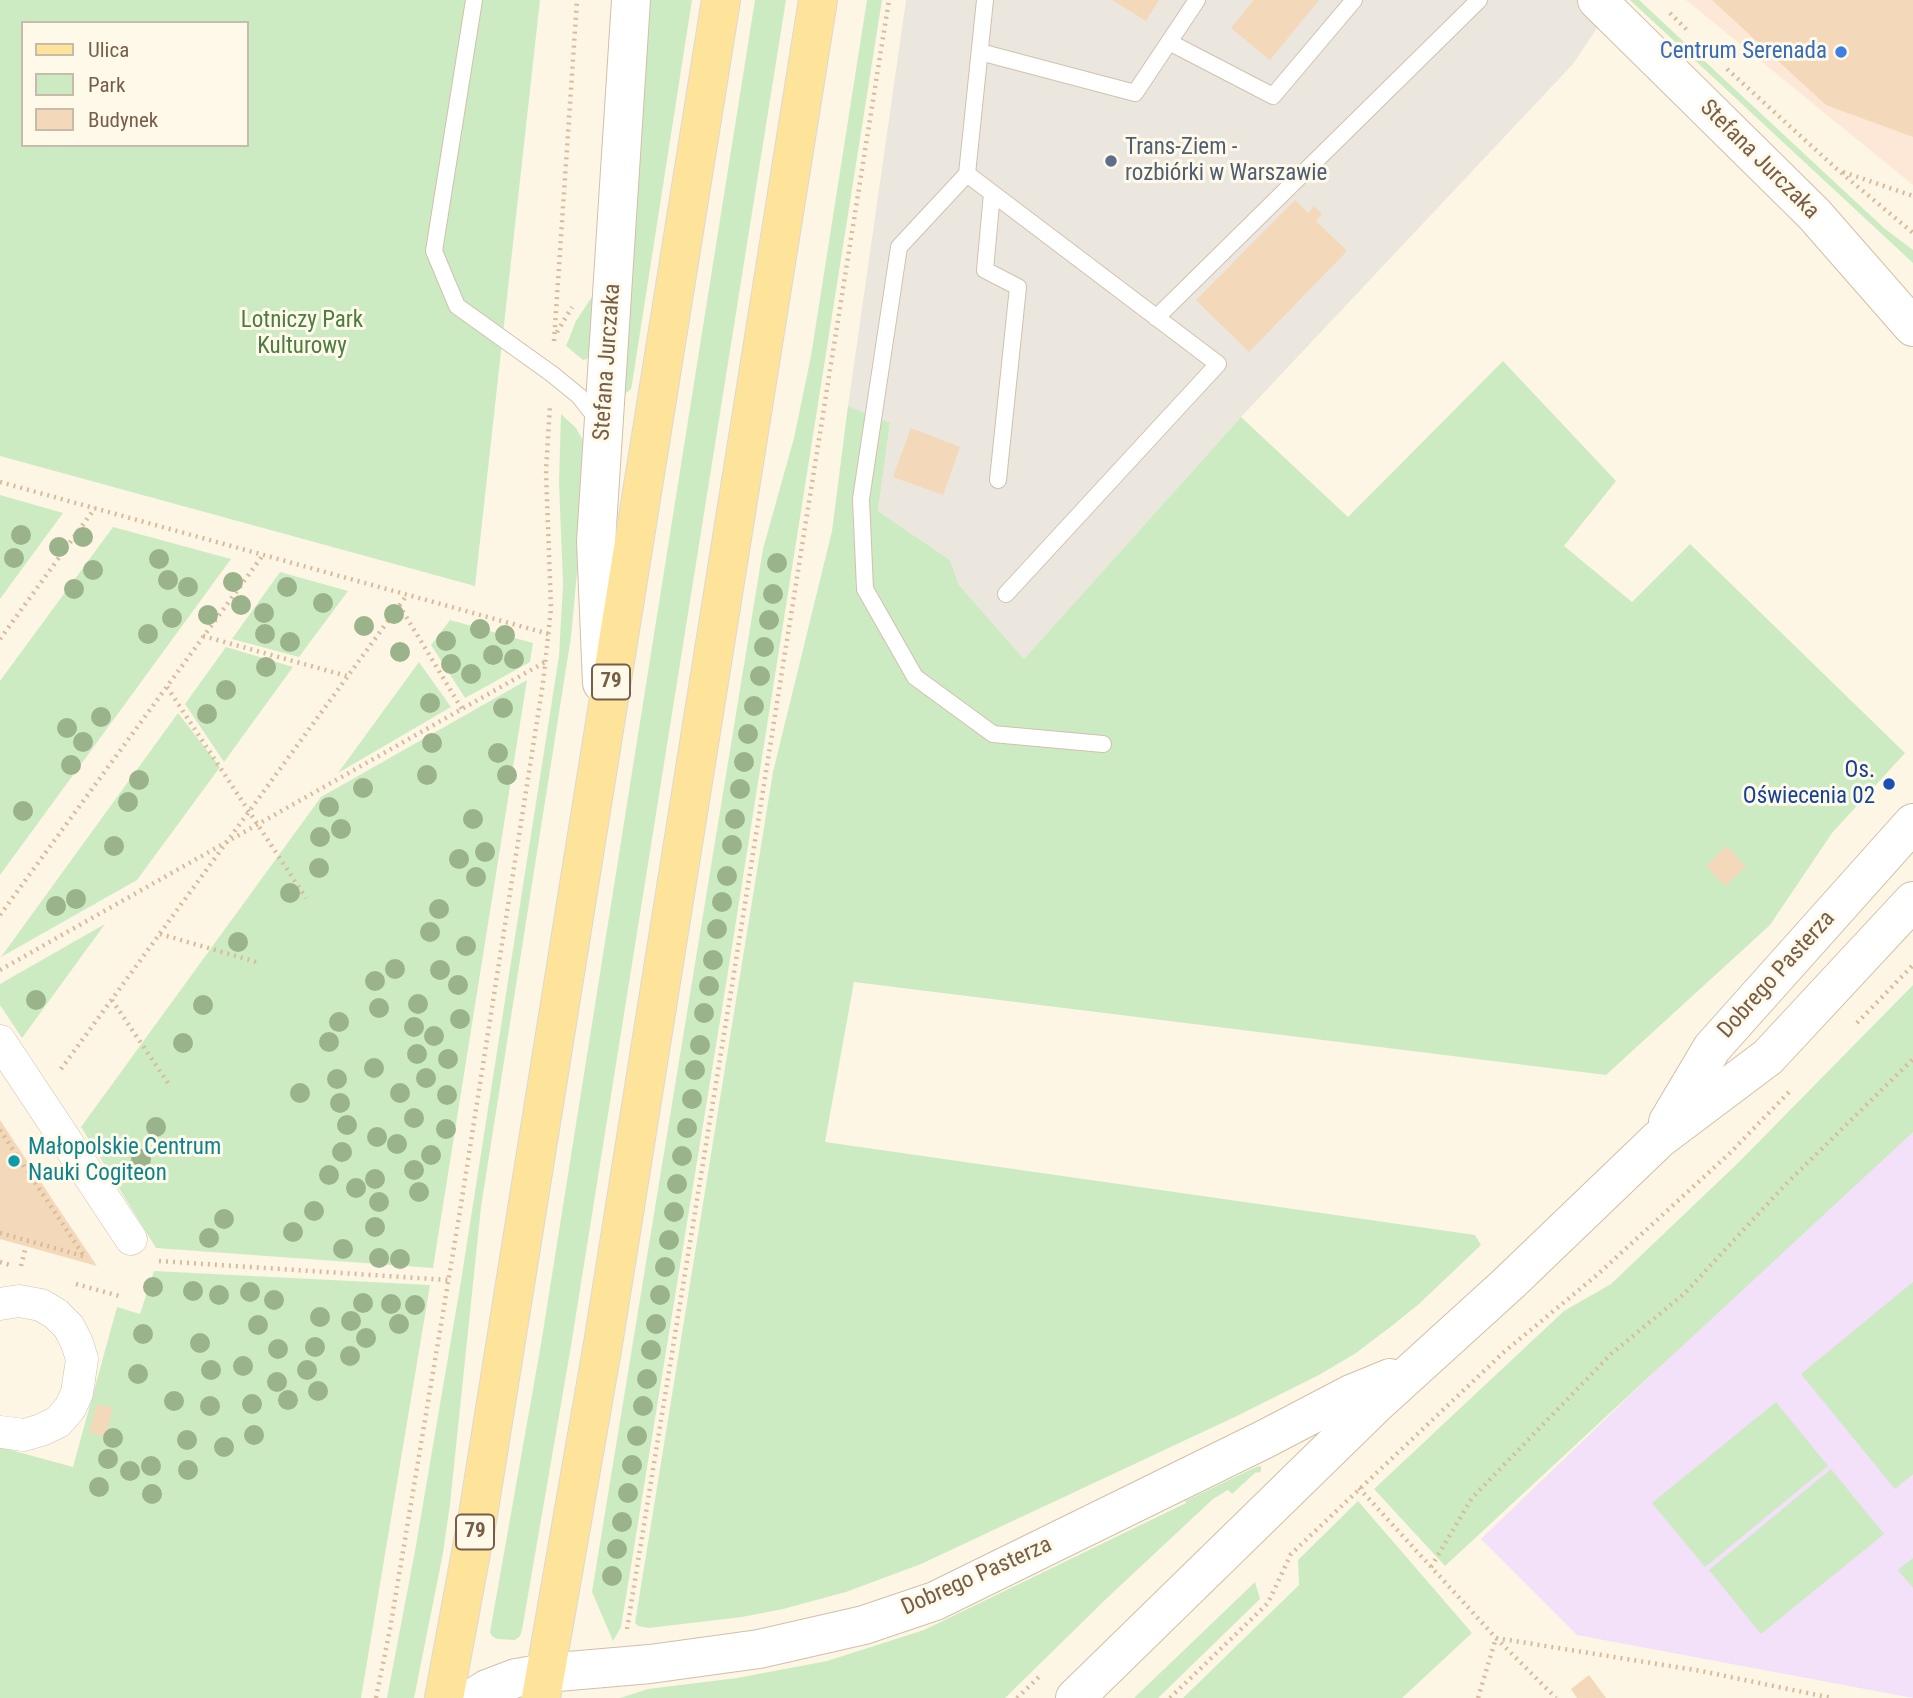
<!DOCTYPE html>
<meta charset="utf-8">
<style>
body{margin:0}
#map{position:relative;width:1913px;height:1698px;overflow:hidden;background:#fdf6e4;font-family:"Roboto Condensed",sans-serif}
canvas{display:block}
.legend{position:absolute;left:21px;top:21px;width:228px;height:126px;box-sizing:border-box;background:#fff9ea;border:2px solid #c8bbaa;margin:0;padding:9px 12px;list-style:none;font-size:21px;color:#765e49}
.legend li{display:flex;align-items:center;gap:14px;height:35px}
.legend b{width:35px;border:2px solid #c8bbaa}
</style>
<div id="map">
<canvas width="1913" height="1698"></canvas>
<ul class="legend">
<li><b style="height:9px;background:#fde49a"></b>Ulica</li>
<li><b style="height:19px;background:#cdebc2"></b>Park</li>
<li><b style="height:19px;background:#f3d8ba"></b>Budynek</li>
</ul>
</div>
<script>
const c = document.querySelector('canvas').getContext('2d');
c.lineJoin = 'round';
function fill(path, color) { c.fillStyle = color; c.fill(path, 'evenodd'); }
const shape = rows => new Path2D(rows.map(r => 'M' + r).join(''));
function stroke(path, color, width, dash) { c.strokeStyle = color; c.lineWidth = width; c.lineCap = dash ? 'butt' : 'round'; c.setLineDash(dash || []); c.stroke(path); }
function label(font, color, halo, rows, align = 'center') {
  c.font = font + ' "Roboto Condensed",sans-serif'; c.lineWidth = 6; c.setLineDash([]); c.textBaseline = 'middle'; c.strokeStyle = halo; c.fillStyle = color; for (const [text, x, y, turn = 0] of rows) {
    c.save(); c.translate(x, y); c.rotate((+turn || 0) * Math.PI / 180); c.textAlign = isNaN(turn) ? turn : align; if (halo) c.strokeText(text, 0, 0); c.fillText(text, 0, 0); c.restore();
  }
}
fill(shape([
 [1686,0,1913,0,1913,185]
]), '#fde7d7');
fill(shape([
 [906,0,1616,0,1573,64,1241,417,1024,659,959,585,950,560,878,511,890,424,848,406]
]), '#ece7de');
fill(shape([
 [1913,1123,1913,1698,1577,1635,1481,1539]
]), '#f3e0f9');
fill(shape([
 [0,0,540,0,475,586,0,456],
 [23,23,247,23,247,145,23,145],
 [645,0,692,0,632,384,631,389,626,393,621,393],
 [755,0,786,0,571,1346,522,1630,520,1636,515,1640,497,1639,492,1636,490,1632,541,1344],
 [867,0,882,0,727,978,621,1627,613,1641,592,1592,763,549,794,438,811,356],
 [1630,0,1639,0,1884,228,1913,250,1913,263],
 [595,292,590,353,587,359,583,360,566,346,576,321],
 [1503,361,1616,481,1564,546,1632,602,1690,544,1905,753,1832,833,1770,925,1606,1075,854,982,825,1142,1475,1235,1481,1245,1419,1304,1393,1325,1356,1353,1319,1375,1239,1415,921,1564,846,1592,783,1609,742,1617,649,1628,638,1626,635,1623,773,772,832,531,848,406,890,423,878,511,950,560,959,585,1024,659,1241,417,1348,517],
 [561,414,576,428,584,442,579,551,571,637,481,1207,450,1504,443,1553,414,1698,387,1698,415,1551,461,1281,559,656,563,584,559,482],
 [0,495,63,513,0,599],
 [113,527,231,559,0,875,0,681],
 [280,572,348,591,299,657,232,639],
 [450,620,533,643,530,662,465,698,431,645],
 [226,647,293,667,224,762,185,704],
 [419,662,451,707,338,773],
 [527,680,433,1268,156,1248,81,1127,321,797],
 [178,713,220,767,137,880,1,957],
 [105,924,22,1038,0,1005,0,984],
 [1913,985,1913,1132,1445,1566,1374,1489,1564,1311,1611,1284,1738,1163],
 [154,1271,430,1285,361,1698,0,1698,0,1447,73,1467,117,1307,140,1314],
 [1913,1282,1913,1474,1895,1489,1801,1374],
 [1776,1402,1828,1466,1705,1567,1652,1503],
 [1261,1466,1261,1471,1258,1473,1256,1472,1232,1494,1228,1490,1213,1499,1106,1599,1005,1698,620,1698,648,1689,737,1678,827,1661,924,1630,1186,1503,1185,1501,1256,1467],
 [1831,1469,1884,1534,1761,1634,1709,1570],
 [1358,1501,1472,1633,1402,1698,1183,1698,1299,1585,1298,1560],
 [1913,1558,1913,1588,1898,1570],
 [1255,1582,1260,1599,1158,1698,1134,1698]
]), '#cdebc2');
fill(shape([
 [1112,0,1159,0,1146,21],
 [1254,0,1319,0,1270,60,1231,28],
 [1712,0,1913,0,1913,137,1826,105],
 [1295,200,1308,213,1314,206,1322,214,1316,221,1347,251,1249,352,1196,300],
 [911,428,960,447,943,495,893,477],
 [1727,846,1746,867,1725,886,1706,866],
 [0,1120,54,1202,97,1266,0,1239],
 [97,1404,113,1408,105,1437,89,1432],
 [1589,1675,1606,1698,1577,1698,1571,1689]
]), '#f3d8ba');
const lane = shape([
 [474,0,434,251,457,306,552,374,579,396,597,419],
 [985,0,967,174,1218,364,1006,594],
 [1169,42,1273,96,1354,0],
 [980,52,1135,93,1197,0],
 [967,174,899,247,861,499,865,589,915,677,993,734,1103,744],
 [992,193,985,270,1018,287,998,480],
 [1156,318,1479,0]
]);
const street = shape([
 [0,1041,131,1239],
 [0,1304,19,1301,41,1305,56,1314,69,1327,77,1343,82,1359,77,1393,70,1408,58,1422,41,1430,24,1435,0,1432]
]);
const secondary = shape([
 [1597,0,1814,214,1913,327],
 [602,683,596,542,631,0],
 [1668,1122,1712,1048,1913,823],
 [473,1698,487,1689,516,1678,546,1673,650,1664,759,1649,864,1625,935,1601,1265,1439,1351,1394,1390,1378],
 [1075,1698,1376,1404,1508,1284,1659,1139,1768,1057,1913,901]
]);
const primary = shape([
 [444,1698,478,1515,721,0],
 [541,1698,603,1344,818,0]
]);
stroke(lane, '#d1c1ad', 18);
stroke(street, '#d1c1ad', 33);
stroke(secondary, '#d2bfa7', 40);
stroke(primary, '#ded8d3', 40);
stroke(shape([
 [1670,13,1688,31],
 [1727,69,1839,171,1913,233],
 [1843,172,1913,196],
 [557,332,572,307],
 [554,341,577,0],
 [0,482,549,634],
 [399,605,462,709],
 [203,636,347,676],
 [0,639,95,508],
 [167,687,306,898],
 [0,915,263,555],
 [160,934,260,963],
 [0,970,545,662],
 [112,1000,170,1086],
 [1857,1023,1913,965],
 [61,1069,407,595],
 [0,1130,84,1256],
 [0,1233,83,1256],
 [159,1261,448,1280],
 [0,1262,10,1265],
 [21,1266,26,1246],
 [76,1284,119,1296],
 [1359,1488,1496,1638,1556,1698],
 [1431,1567,1472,1498,1611,1354,1685,1293,1785,1185,1913,1059],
 [627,1629,733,979,889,0],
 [1496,1638,1701,1671,1832,1698],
 [376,1698,390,1629,460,1211,543,683,551,609,546,471,550,406],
 [1017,1698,1042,1674],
 [1170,1698,1268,1603,1291,1554,1504,1352,1597,1275,1730,1153,1789,1092],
 [1478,1698,1496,1638]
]), '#d8bb9d', 4.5, [2, 5]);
stroke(lane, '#fff', 16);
stroke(street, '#fff', 32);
stroke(secondary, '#fff', 38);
stroke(primary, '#fde49a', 38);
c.fillStyle = '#9bb38a';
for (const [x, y] of [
 [21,535],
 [83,537],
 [59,547],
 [14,558],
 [159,559],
 [777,563],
 [93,570],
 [168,580],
 [233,582],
 [188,587],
 [287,587],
 [74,589],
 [773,594],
 [323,603],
 [241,605],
 [264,613],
 [394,614],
 [208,615],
 [172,618],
 [769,620],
 [364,626],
 [480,629],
 [148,634],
 [265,634],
 [505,635],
 [446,641],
 [290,642],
 [764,647],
 [400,652],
 [493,655],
 [514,659],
 [451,664],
 [266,667],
 [471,674],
 [760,676],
 [226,690],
 [430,703],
 [754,706],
 [503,708],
 [207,714],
 [101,717],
 [67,728],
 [748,734],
 [83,742],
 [432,743],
 [498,753],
 [744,762],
 [71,765],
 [427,775],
 [507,775],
 [139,780],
 [363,788],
 [740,789],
 [128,802],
 [329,807],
 [23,811],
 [473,819],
 [735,819],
 [341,829],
 [320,837],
 [732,845],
 [114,846],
 [485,852],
 [459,859],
 [319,868],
 [727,876],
 [476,877],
 [290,893],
 [76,899],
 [722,902],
 [56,906],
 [439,909],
 [717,929],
 [430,932],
 [238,942],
 [466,946],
 [713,960],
 [395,969],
 [440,970],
 [375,981],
 [458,985],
 [709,986],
 [36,1000],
 [418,1004],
 [203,1005],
 [379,1008],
 [704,1013],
 [460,1019],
 [339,1022],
 [414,1027],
 [434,1036],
 [329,1042],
 [183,1043],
 [700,1045],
 [417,1054],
 [448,1059],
 [374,1068],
 [695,1070],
 [426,1078],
 [337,1079],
 [300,1093],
 [400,1093],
 [447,1095],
 [692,1099],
 [340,1103],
 [414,1118],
 [347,1125],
 [156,1127],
 [687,1128],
 [446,1129],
 [377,1137],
 [397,1144],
 [342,1152],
 [431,1155],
 [682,1156],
 [141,1159],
 [414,1170],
 [329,1175],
 [375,1179],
 [677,1184],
 [356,1188],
 [419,1192],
 [379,1202],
 [314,1211],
 [674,1212],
 [224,1219],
 [375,1227],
 [293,1232],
 [209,1238],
 [669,1240],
 [343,1249],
 [379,1258],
 [400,1259],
 [665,1267],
 [153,1287],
 [193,1291],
 [250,1292],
 [219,1295],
 [660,1295],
 [274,1300],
 [363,1303],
 [391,1304],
 [415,1305],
 [320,1317],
 [351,1321],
 [399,1324],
 [656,1324],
 [258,1325],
 [143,1334],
 [366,1338],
 [200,1343],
 [315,1347],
 [278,1349],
 [651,1350],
 [350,1356],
 [243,1366],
 [211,1370],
 [307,1370],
 [138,1374],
 [647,1379],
 [277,1382],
 [318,1391],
 [288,1400],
 [174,1401],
 [252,1404],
 [210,1406],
 [643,1406],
 [254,1435],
 [637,1436],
 [113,1438],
 [187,1440],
 [224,1447],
 [108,1459],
 [632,1465],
 [151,1466],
 [188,1470],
 [130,1471],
 [99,1487],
 [628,1493],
 [152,1494],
 [622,1522],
 [617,1549],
 [612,1576]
]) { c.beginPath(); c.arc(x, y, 10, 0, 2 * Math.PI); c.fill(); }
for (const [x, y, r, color] of [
 [1841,52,7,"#3f7fe0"],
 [1111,161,7,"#5c6f8a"],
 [1889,784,7,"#1a4fb4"],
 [14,1161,7,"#0f9aa8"]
]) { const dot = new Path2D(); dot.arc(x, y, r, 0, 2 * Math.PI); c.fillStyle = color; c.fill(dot); stroke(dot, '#fff9ea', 2.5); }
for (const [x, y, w] of [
 [611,682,38],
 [475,1532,38]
]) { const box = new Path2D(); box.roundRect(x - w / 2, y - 17.5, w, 35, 5); c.fillStyle = '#fff9ea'; c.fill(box); stroke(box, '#765e49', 2); }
label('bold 21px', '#765e49', null, [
 ["79",611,682],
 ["79",475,1532]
]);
label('23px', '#366cbe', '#fff9ea', [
 ["Centrum Serenada",1827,52]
], 'right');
label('23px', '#4e5e75', '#fff9ea', [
 ["Trans-Ziem -",1125,148],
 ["rozbiórki w Warszawie",1125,174]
], 'left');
label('23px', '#765e49', '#fff9ea', [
 ["Stefana Jurczaka",1759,160,45],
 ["Stefana Jurczaka",608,362,-86],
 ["Dobrego Pasterza",1777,975,-48],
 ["Dobrego Pasterza",977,1577,-24]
]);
label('23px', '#4b7c40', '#fff9ea', [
 ["Lotniczy Park",302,321],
 ["Kulturowy",302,347]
]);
label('23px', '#164399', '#fff9ea', [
 ["Os.",1875,771],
 ["Oświecenia 02",1875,797]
], 'right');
label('23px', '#0d838f', '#fff9ea', [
 ["Małopolskie Centrum",28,1148],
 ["Nauki Cogiteon",28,1174]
], 'left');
</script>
